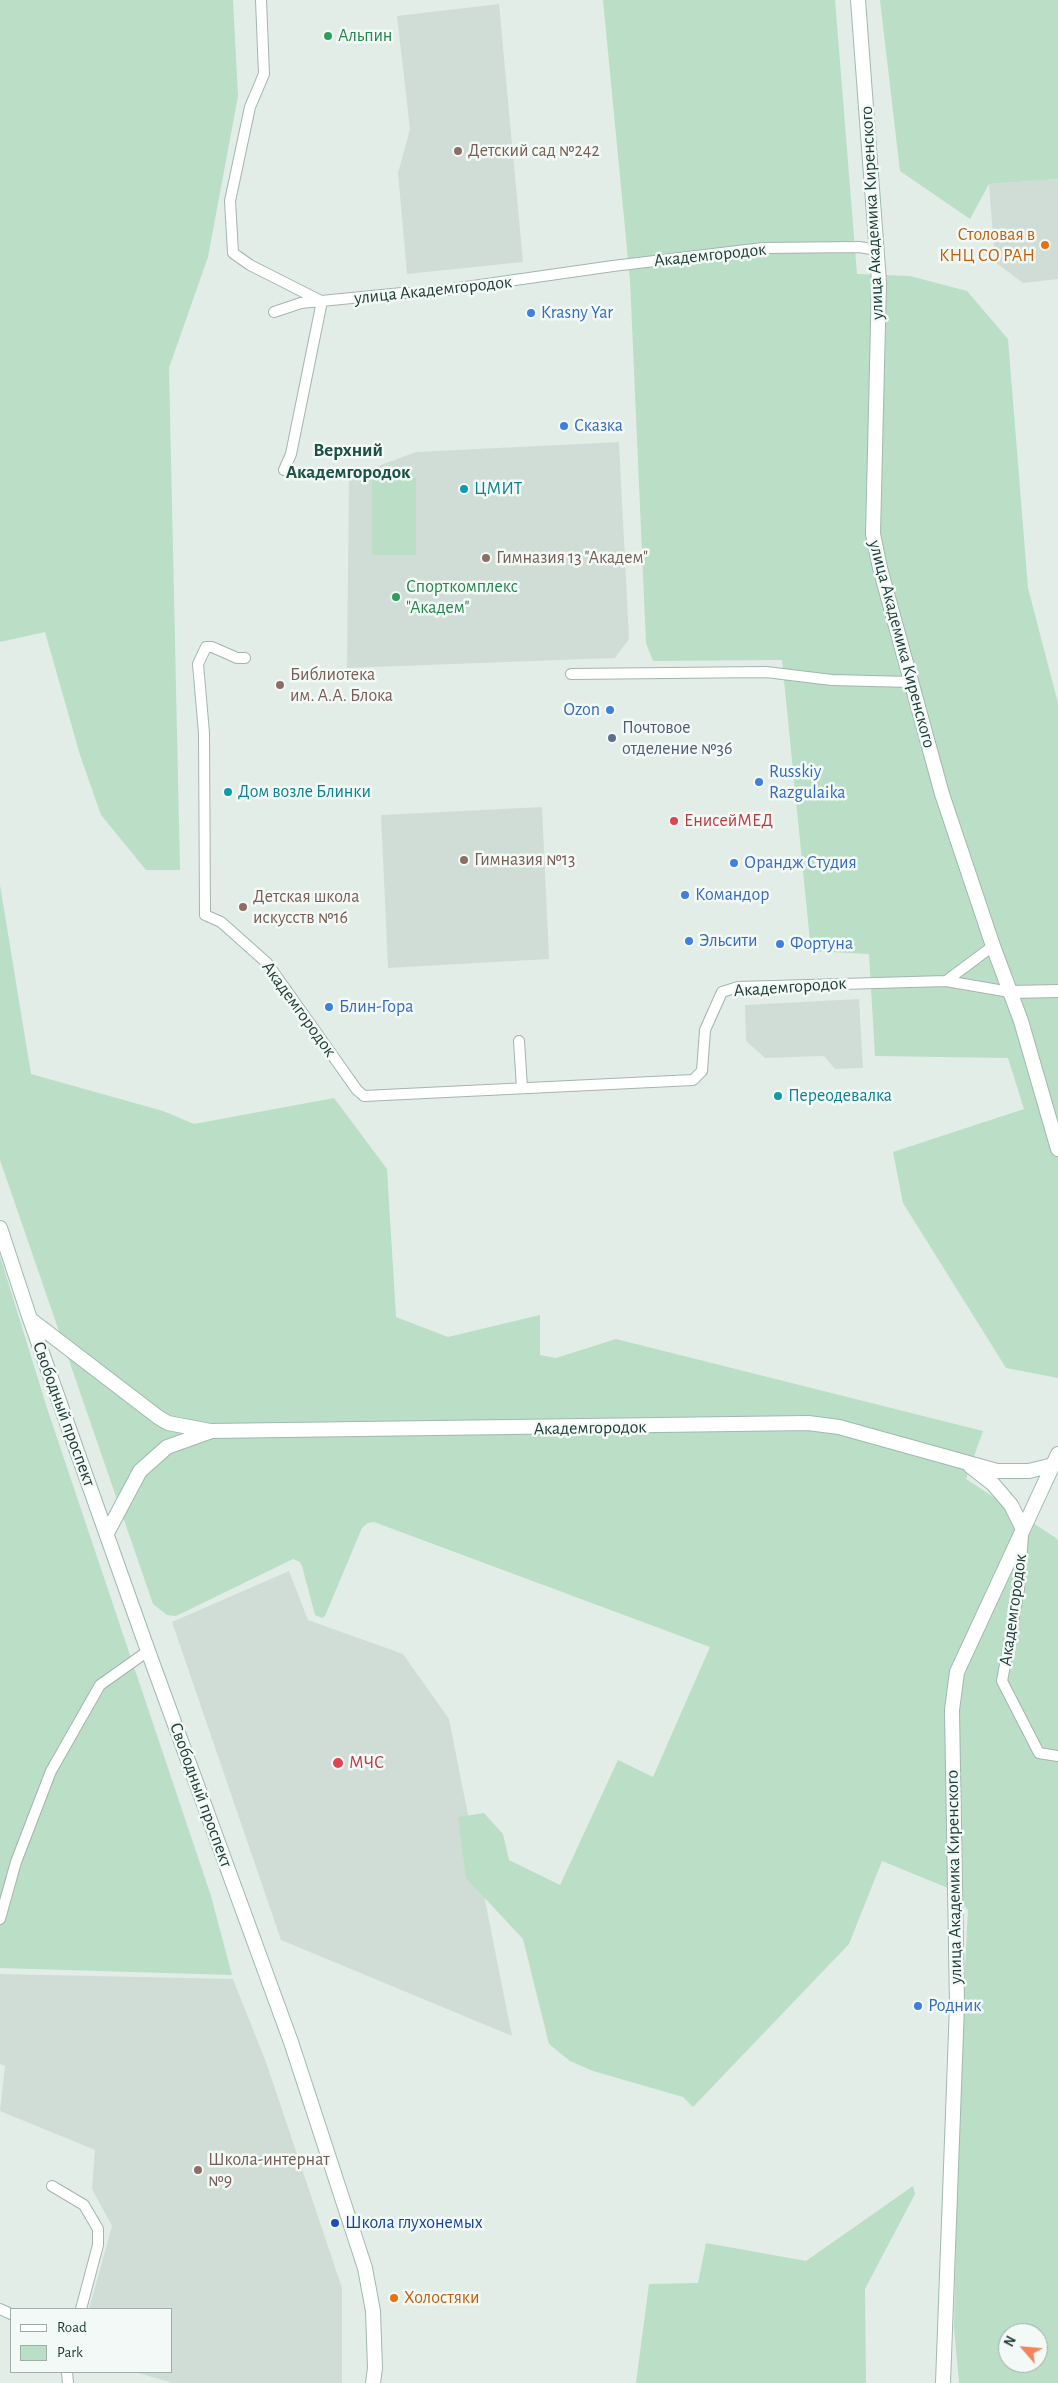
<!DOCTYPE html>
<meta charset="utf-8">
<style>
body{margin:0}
#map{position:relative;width:1058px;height:2383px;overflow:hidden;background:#e2ede8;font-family:"Alegreya Sans",sans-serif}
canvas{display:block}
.legend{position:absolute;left:10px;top:2308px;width:162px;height:65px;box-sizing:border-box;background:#f3f9f6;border:1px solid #9faeaa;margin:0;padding:6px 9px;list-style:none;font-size:15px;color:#213e38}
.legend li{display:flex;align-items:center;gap:10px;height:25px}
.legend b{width:25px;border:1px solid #9faeaa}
.north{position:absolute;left:998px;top:2323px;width:50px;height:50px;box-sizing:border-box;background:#f3f9f6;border:1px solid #9faeaa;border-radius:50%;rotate:297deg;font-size:14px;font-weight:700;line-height:20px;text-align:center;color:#213e38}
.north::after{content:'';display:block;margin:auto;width:18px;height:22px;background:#f58558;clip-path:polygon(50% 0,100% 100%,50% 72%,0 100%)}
</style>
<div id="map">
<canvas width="1058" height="2383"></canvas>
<ul class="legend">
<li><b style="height:6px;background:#fff"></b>Road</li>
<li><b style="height:14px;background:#badec6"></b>Park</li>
</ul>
<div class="north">N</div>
</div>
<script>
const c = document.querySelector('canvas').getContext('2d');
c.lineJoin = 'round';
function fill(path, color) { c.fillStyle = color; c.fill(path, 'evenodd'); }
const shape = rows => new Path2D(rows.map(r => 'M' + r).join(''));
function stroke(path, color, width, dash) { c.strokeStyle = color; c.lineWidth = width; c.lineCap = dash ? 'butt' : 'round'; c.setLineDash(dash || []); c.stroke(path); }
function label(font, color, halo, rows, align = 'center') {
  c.font = font + ' "Alegreya Sans",sans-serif'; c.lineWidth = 5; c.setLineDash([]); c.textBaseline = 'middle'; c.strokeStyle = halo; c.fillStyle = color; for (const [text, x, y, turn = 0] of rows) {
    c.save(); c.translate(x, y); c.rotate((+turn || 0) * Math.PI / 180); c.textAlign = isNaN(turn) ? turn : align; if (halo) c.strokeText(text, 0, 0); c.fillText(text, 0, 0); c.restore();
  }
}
fill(shape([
 [499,4,523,262,407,274,398,173,410,129,397,16],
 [1058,179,1058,279,1023,283,995,262,989,184],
 [619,442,629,639,615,658,347,668,349,477,416,452],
 [542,807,549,959,388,968,381,815],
 [859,999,863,1068,835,1069,824,1056,765,1058,746,1041,745,1005],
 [289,1571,308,1620,403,1654,449,1719,512,2036,281,1940,172,1622],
 [0,1974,233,1979,266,2062,342,2288,342,2383,173,2383,135,2372,171,2372,171,2309,89,2309,112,2226,92,2189,95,2150,0,2111,5,2066,0,2064]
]), '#d0ddd7');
fill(shape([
 [0,0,233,0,238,96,208,257,169,368,180,870,146,870,101,815,80,755,45,632,0,642],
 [603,0,835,0,857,274,910,276,967,291,1008,339,1028,588,1058,703,1058,1378,1006,1368,903,1203,893,1152,1024,1109,1008,1058,875,1056,869,954,811,951,782,660,653,661,646,643,630,280],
 [880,0,1058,0,1058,179,989,184,970,219,900,171],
 [372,478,416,478,416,555,372,555],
 [0,885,31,1074,163,1111,194,1124,334,1098,387,1169,396,1317,448,1337,540,1315,540,1355,556,1358,616,1339,983,1431,966,1479,1056,1538,1058,1541,1058,2383,959,2383,954,2327,960,2061,968,1910,948,1888,882,1861,849,1944,693,2107,683,2097,593,2071,570,2061,549,2044,523,1939,466,1878,458,1817,484,1813,503,1834,509,1860,560,1885,618,1760,653,1777,710,1647,374,1522,368,1523,362,1528,325,1616,322,1618,315,1615,302,1566,300,1562,293,1559,176,1616,167,1615,153,1604,0,1160],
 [1008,2333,1038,2333,1038,2363,1008,2363],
 [0,1256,47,1408,211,1896,232,1975,0,1968],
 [913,2186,915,2194,865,2289,866,2383,636,2383,649,2284,698,2283,706,2243,806,2261]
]), '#badec6');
const minor = shape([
 [261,0,264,74,250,107,230,201,233,253,250,265,321,301],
 [274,312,301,303,402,293,424,293,613,266,763,248,859,247,877,250],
 [284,470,291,454,322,301],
 [245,658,237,658,212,647,206,647,198,664,204,733,205,915,221,922,267,963,357,1090,364,1096,693,1080,702,1071,705,1030,722,992,738,987,946,981,1010,992],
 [571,674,766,672,832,680,910,682],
 [946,981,993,946],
 [519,1041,522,1088],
 [1023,1535,1019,1589,1002,1681,1039,1753,1058,1756],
 [0,1919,16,1862,51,1771,100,1685,148,1651],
 [52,2186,84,2205,98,2229,98,2245,81,2309],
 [0,2309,11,2314],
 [67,2372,68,2383]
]);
const tertiary = shape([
 [1010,992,1058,991]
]);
const secondary = shape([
 [858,0,879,282,873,534,880,568,942,794,993,946,1021,1021,1058,1149],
 [0,1228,30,1319,148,1651,291,2042,365,2268,373,2311,375,2368,373,2383],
 [30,1319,158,1417,168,1423,210,1431,808,1423,839,1427,997,1471,1029,1471,1053,1465],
 [970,1466,993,1484,1011,1505,1023,1529],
 [107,1533,140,1471,167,1447,209,1432],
 [943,2383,957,2005,952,1710,957,1672,1058,1454]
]);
stroke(minor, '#a4b5b0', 12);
stroke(tertiary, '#a4b5b0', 14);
stroke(secondary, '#a0b9b1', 16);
stroke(minor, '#fff', 10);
stroke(tertiary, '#fff', 12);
stroke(secondary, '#fff', 14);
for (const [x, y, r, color] of [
 [328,36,5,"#2e9e5b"],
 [458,151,5,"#8d6e63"],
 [1045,245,5,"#e8710a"],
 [531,313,5,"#3f7fe0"],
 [564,426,5,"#3f7fe0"],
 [464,489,5,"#0f9aa8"],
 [486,558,5,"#8d6e63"],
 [396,597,5,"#2e9e5b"],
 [280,685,5,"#8d6e63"],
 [610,710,5,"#3f7fe0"],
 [612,738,5,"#5c6f8a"],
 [759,782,5,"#3f7fe0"],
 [228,792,5,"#0f9aa8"],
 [674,821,5,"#e0444e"],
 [464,860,5,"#8d6e63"],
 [734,863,5,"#3f7fe0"],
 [685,895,5,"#3f7fe0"],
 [243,907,5,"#8d6e63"],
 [689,941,5,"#3f7fe0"],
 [780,944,5,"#3f7fe0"],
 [329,1007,5,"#3f7fe0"],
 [778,1096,5,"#0f9aa8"],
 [338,1763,6,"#e0444e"],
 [918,2006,5,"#3f7fe0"],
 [198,2170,5,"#8d6e63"],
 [335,2223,5,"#1a4fb4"],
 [394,2298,5,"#e8710a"]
]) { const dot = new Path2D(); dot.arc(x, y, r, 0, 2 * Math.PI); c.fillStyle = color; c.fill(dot); stroke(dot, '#f3f9f6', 2); }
label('18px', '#27864d', '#f3f9f6', [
 ["Альпин",338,36],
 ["Спорткомплекс",406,587],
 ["\"Академ\"",406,608]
], 'left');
label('18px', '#785e54', '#f3f9f6', [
 ["Детский сад №242",468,151],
 ["Гимназия 13 \"Академ\"",496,558],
 ["Библиотека",290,675],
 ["им. А.А. Блока",290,696],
 ["Гимназия №13",474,860],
 ["Детская школа",253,897],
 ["искусств №16",253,918],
 ["Школа-интернат",208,2160],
 ["№9",208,2181]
], 'left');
label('18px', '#213e38', '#f3f9f6', [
 ["улица Академика Киренского",872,213,-93],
 ["Академгородок",710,255,-6],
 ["улица Академгородок",433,290,-6],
 ["улица Академика Киренского",902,644,75],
 ["Академгородок",790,987,-4],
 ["Академгородок",299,1009,54],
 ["Свободный проспект",64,1414,70],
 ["Академгородок",590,1428,-1],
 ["Академгородок",1013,1610,-82],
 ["Свободный проспект",201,1795,70],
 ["улица Академика Киренского",954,1877,-91]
]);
label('18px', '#c56008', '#f3f9f6', [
 ["Столовая в",1035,235],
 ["КНЦ СО РАН",1035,256],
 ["Холостяки",404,2298,"left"]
], 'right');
label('18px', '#366cbe', '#f3f9f6', [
 ["Krasny Yar",541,313],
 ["Сказка",574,426],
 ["Ozon",600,710,"right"],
 ["Russkiy",769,772],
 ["Razgulaika",769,793],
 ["Орандж Студия",744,863],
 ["Командор",695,895],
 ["Эльсити",699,941],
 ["Фортуна",790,944],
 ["Блин-Гора",339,1007],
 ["Родник",928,2006]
], 'left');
label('18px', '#0d838f', '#f3f9f6', [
 ["ЦМИТ",474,489],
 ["Дом возле Блинки",238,792],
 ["Переодевалка",788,1096]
], 'left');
label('18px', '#4e5e75', '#f3f9f6', [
 ["Почтовое",622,728],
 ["отделение №36",622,749]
], 'left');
label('18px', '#be3a42', '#f3f9f6', [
 ["ЕнисейМЕД",684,821],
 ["МЧС",349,1763]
], 'left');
label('18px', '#164399', '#f3f9f6', [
 ["Школа глухонемых",345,2223]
], 'left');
label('bold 19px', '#1d5146', '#f3f9f6', [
 ["Верхний",348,450],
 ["Академгородок",348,472]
]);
</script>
